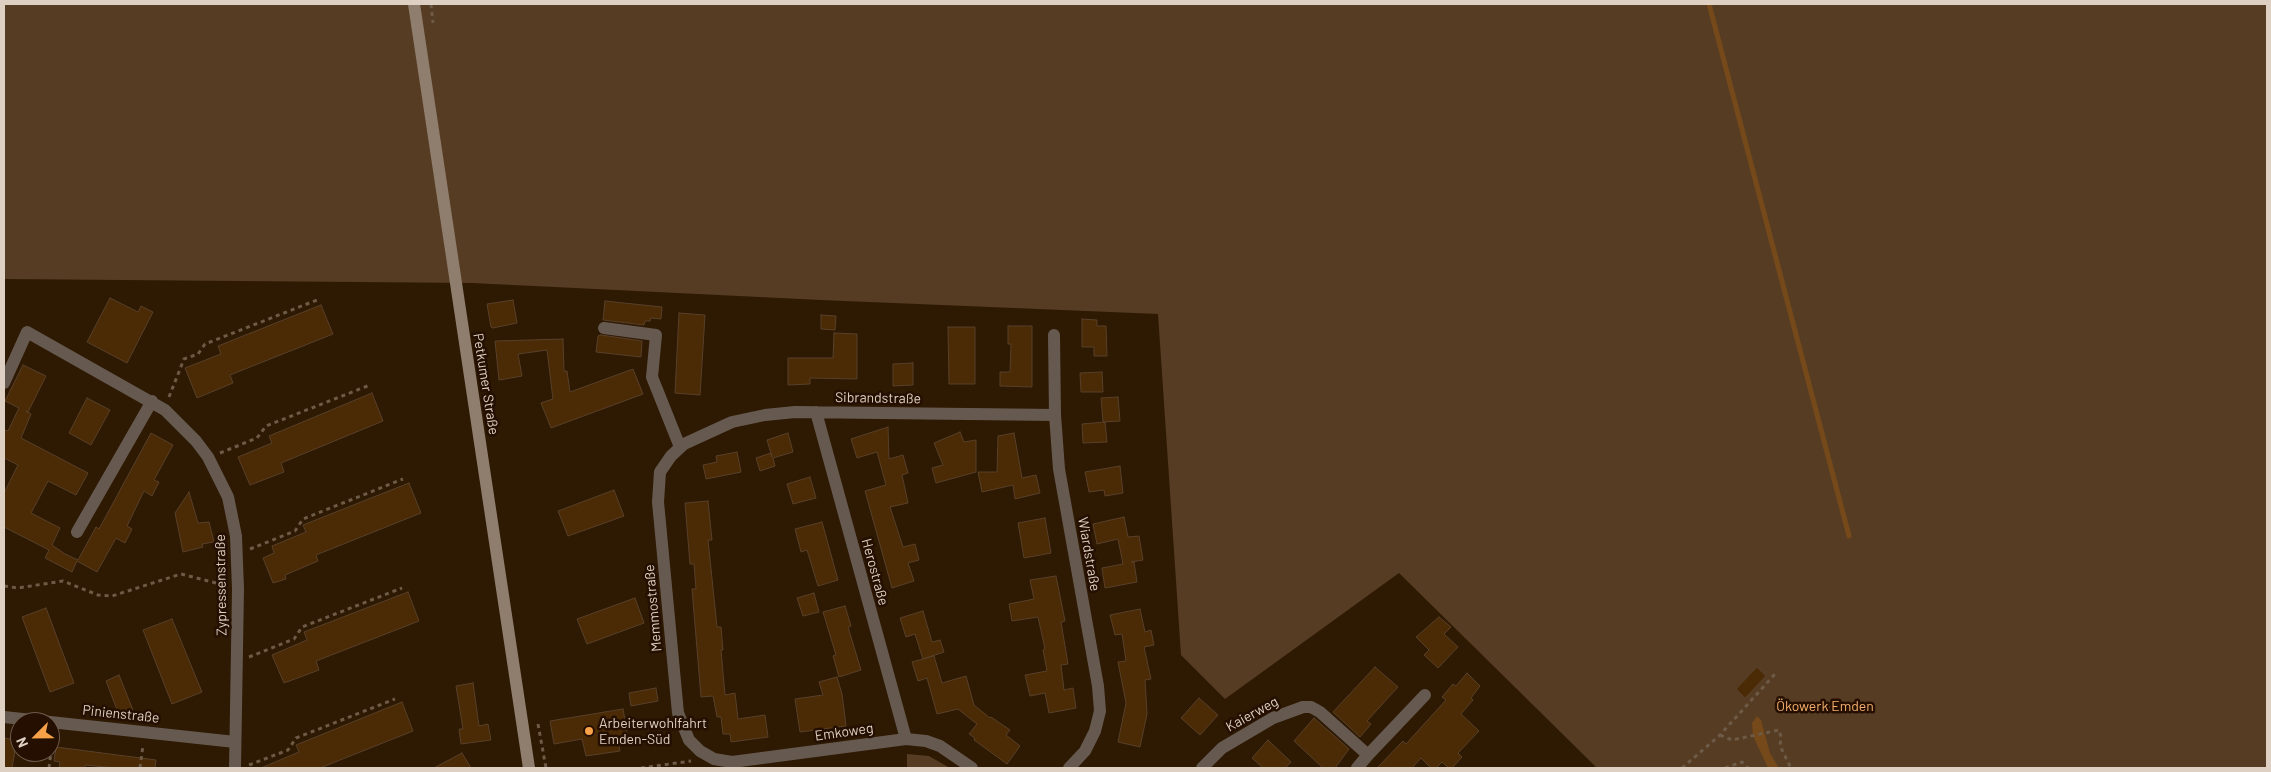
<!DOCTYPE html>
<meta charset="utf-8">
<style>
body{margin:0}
#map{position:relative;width:2271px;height:772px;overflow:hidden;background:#2e1903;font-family:Barlow,sans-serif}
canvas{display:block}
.frame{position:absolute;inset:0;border:5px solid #dfd0c4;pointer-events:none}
.north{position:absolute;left:10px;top:712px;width:50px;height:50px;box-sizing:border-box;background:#240f00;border:1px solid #6f5c4e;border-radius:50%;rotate:247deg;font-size:14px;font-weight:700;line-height:20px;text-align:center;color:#dfd0c4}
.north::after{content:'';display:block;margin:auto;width:18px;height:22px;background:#f7a149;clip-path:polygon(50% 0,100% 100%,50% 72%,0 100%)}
</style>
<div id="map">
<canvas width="2271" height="772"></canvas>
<div class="frame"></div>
<div class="north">N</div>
</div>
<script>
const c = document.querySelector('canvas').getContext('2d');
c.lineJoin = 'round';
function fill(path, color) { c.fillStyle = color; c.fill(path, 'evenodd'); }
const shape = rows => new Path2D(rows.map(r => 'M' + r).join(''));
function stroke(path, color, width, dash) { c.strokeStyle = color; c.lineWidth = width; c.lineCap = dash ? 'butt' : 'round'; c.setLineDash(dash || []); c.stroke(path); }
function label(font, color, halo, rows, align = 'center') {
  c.font = font + ' Barlow,sans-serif'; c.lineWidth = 5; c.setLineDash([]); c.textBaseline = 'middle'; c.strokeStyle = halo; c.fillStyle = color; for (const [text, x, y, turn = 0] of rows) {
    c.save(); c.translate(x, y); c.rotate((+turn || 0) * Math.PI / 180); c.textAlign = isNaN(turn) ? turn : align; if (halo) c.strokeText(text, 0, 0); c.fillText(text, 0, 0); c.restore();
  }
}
fill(shape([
 [4,4,2267,4,2267,768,1597,768,1399,573,1225,699,1181,655,1158,314,821,300,472,283,4,279],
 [907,754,929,756,950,768,907,768]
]), '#563c23');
fill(shape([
 [1757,716,1761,720,1770,753,1779,768,1768,768,1753,736,1752,723]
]), '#754919');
stroke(shape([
 [1709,4,1849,536]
]), '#754919', 5);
const building = shape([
 [110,298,138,312,141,306,153,312,127,363,87,342,110,298],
 [513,300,517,323,493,328,491,327,487,304,513,300],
 [605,301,662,307,661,319,651,318,650,321,645,321,644,325,603,320,605,301],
 [321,305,333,334,230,375,233,383,197,398,185,368,221,354,218,346,321,305],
 [679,313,705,315,700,395,675,393,679,313],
 [821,315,836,316,835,330,821,329,821,315],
 [1082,319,1097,320,1097,326,1106,326,1107,356,1094,356,1094,347,1082,347,1082,319],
 [1008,326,1032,326,1032,387,1000,386,1000,372,1010,372,1011,344,1008,344,1008,326],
 [948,327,975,327,975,384,949,384,948,327],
 [834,333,857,334,857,379,810,378,810,384,788,385,788,358,833,358,834,333],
 [601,335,642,341,641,357,596,352,598,336,601,335],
 [563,339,564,371,567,371,570,392,633,369,643,394,551,428,541,403,553,399,547,350,518,354,522,376,499,380,495,341,563,339],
 [913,363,913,385,893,386,893,364,913,363],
 [23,365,46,376,28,412,26,411,31,414,21,438,88,473,76,495,48,481,31,513,60,528,52,545,65,554,78,560,96,527,99,529,151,433,173,445,154,480,159,482,152,496,144,491,127,526,132,529,125,543,116,538,97,572,77,561,72,572,45,558,49,550,4,527,4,493,18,465,4,458,4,430,8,431,19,408,5,401,23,365],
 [1102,372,1103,392,1081,392,1080,373,1102,372],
 [372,393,383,421,281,463,284,472,250,485,238,457,272,443,269,436,372,393],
 [1118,397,1120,421,1103,422,1101,398,1118,397],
 [87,398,110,410,91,445,69,433,87,398],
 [1105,422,1107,442,1083,443,1082,424,1105,422],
 [888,427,889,459,903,455,908,473,902,475,908,503,890,507,903,547,915,544,919,560,908,563,914,581,892,588,865,491,886,485,877,452,857,458,851,439,888,427],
 [960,432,964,442,976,440,976,472,936,483,932,468,943,465,934,443,960,432],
 [788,433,793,452,773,458,775,466,760,471,756,458,771,453,772,457,767,440,788,433],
 [1014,433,1022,478,1036,475,1040,493,1015,499,1013,485,982,492,978,472,997,472,998,436,1014,433],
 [737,452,741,472,706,479,703,465,717,462,716,456,737,452],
 [1120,466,1123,493,1105,496,1104,490,1089,492,1085,472,1120,466],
 [810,477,816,498,793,504,787,484,810,477],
 [409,483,421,513,316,555,318,561,285,575,286,579,273,583,263,558,274,553,272,546,306,532,303,525,409,483],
 [614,490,624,516,568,536,558,511,614,490],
 [189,492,198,523,209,522,214,542,202,544,203,547,183,552,175,513,189,492],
 [708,501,712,540,708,540,717,627,721,627,723,650,721,650,725,695,735,693,738,719,765,715,768,737,731,742,730,734,723,734,721,717,717,717,713,696,701,697,692,589,696,589,694,564,690,564,685,503,708,501],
 [1124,517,1128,537,1139,536,1143,560,1131,562,1134,562,1137,582,1105,588,1102,568,1123,564,1118,539,1097,544,1093,524,1124,517],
 [1045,518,1051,553,1024,558,1018,523,1045,518],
 [822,522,838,580,818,586,807,550,801,552,795,529,822,522],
 [1056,576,1065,621,1061,622,1068,664,1061,665,1064,690,1073,688,1076,708,1049,713,1045,693,1030,696,1025,675,1047,671,1043,650,1045,649,1038,617,1012,621,1009,604,1034,599,1030,580,1056,576],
 [408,592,419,621,316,661,319,670,284,683,272,655,307,640,304,632,408,592],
 [814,593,819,612,803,616,797,598,814,593],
 [635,598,644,623,587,644,577,619,635,598],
 [845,606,851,626,848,627,861,670,839,677,833,656,836,655,823,612,845,606],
 [46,608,74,683,50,692,22,617,46,608],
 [1140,609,1145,632,1151,630,1154,645,1144,647,1151,679,1145,680,1147,714,1140,747,1118,742,1126,703,1118,662,1126,661,1122,634,1115,635,1110,615,1140,609],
 [923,611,932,642,940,640,944,652,923,659,915,634,906,637,900,618,923,611],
 [1439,617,1451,627,1444,634,1458,647,1438,668,1424,655,1429,650,1416,637,1439,617],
 [172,619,202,692,172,704,143,630,172,619],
 [934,656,942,683,966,676,974,705,990,718,991,717,1010,730,1006,735,1020,746,1007,764,974,740,975,738,969,734,977,724,958,709,937,714,927,678,918,681,912,662,934,656],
 [1375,667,1398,687,1367,721,1371,724,1360,737,1333,712,1375,667],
 [1757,667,1766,676,1745,698,1736,689,1757,667],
 [1467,673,1480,686,1471,698,1473,700,1461,714,1479,731,1458,753,1462,757,1452,768,1449,768,1442,762,1436,768,1431,768,1421,758,1412,768,1377,768,1403,741,1406,744,1446,700,1442,697,1453,684,1456,686,1467,673],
 [119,675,133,710,119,715,106,681,119,675],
 [837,677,842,694,846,726,800,732,795,699,823,695,819,682,837,677],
 [473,683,479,726,488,724,491,740,461,744,459,729,463,729,456,686,473,683],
 [656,688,658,701,631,706,629,693,656,688],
 [1199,698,1218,715,1200,735,1181,718,1199,698],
 [402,702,413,731,320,768,261,768,299,752,296,745,402,702],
 [623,709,628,738,618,741,620,751,586,756,582,739,554,744,550,721,623,709],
 [1242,714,1250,722,1238,729,1232,723,1242,714],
 [1314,718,1349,749,1335,768,1323,768,1294,741,1314,718],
 [4,738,17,740,12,768,4,768,4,738],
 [1268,740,1291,762,1285,768,1263,768,1252,758,1268,740],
 [56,747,156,760,155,768,116,768,85,765,85,768,59,768,60,762,54,761,56,747],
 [462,753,471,768,434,768,462,753]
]);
fill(building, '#4b2b05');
stroke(building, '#58402a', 1);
stroke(shape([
 [431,4,433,23],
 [169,397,184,359,198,354,205,344,317,300],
 [220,453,257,438,266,426,370,385],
 [250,549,295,531,303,519,403,479],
 [4,586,18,588,63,581,98,595,112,596,181,574,224,585],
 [249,657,294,639,302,627,402,588],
 [538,724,546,768],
 [1720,735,1732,740,1779,730,1781,737,1780,746,1791,768],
 [249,765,288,750,296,738,395,699],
 [49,768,53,735],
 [140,768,143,745],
 [641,768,691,761],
 [1682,768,1720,735,1775,674],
 [1725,768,1742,762,1748,768]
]), '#6d5a47', 3, [4, 4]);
stroke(shape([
 [604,328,656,335,652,377,680,447],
 [1054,335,1055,415,1059,469,1098,686,1100,711,1095,731,1085,751,1069,768],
 [4,383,27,332,165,410,196,441,208,457,228,497,236,536,238,589,235,768],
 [816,412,906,739],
 [77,532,152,401],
 [4,717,235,742],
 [972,768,940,746,926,741,906,739,732,762,714,759,700,751,689,740,678,713,658,502,660,472,671,456,684,444,732,422,765,415,795,412,1055,415],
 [1202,768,1222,748,1273,718,1303,707,1311,707,1320,712,1368,755,1425,695],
 [1357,768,1368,755]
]), '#665a50', 12);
stroke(shape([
 [414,4,529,768]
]), '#8f7d6d', 12);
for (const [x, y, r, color] of [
 [589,731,5,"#f7a149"]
]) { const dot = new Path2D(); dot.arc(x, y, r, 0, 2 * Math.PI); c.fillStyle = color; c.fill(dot); stroke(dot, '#240f00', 2); }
label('14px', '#dfd0c4', '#240f00', [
 ["Petkumer Straße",486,384,81],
 ["Sibrandstraße",878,398,1],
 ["Wiardstraße",1089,554,80],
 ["Herostraße",875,572,75],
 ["Zypressenstraße",221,585,-91],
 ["Memmostraße",653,608,-95],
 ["Pinienstraße",121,714,6],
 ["Kaierweg",1252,714,-29],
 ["Emkoweg",844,732,-8]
]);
label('14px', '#f4af6d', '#240f00', [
 ["Ökowerk Emden",1825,706]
]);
label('14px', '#dfd0c4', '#240f00', [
 ["Arbeiterwohlfahrt",599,723],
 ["Emden-Süd",599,739]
], 'left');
</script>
